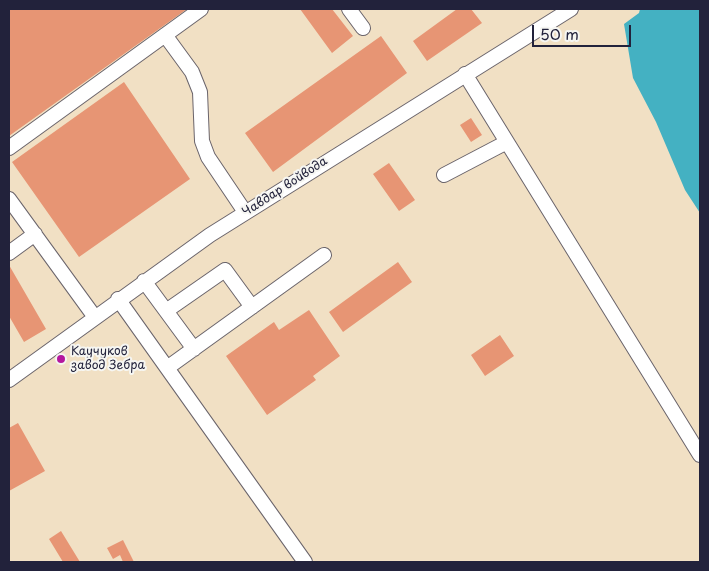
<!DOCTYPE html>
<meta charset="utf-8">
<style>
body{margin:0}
#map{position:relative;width:709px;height:571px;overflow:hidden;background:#f1e0c4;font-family:"Playpen Sans",sans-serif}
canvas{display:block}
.frame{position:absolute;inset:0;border:10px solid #22223b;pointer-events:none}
.scale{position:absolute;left:532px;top:25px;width:99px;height:22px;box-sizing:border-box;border:2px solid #22223b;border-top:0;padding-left:6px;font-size:15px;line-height:18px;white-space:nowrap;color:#22223b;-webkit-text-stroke:4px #f6f6f2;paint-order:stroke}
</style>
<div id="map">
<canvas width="709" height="571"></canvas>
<div class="frame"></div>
<div class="scale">50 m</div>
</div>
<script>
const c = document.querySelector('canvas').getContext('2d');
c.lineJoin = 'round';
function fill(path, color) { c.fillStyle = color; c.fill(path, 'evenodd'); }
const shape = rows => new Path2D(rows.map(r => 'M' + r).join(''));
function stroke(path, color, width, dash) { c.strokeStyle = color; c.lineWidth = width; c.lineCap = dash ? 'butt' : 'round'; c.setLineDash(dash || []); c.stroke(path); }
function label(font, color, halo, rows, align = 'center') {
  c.font = font + ' "Playpen Sans",sans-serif'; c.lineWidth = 4; c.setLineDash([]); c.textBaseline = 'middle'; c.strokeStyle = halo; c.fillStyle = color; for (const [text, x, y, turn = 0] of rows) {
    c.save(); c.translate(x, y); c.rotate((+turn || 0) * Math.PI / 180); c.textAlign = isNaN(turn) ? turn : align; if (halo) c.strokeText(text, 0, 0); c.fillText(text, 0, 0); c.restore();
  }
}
fill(shape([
 [640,9,700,9,700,213,685,190,656,122,633,78,624,24,639,13]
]), '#44b1c2');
fill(shape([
 [9,9,187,9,9,136],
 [300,9,332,9,353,36,332,53],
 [457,9,471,9,482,23,427,61,413,41],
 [381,36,407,73,273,172,245,133],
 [124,82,190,179,79,257,12,162],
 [471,118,482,135,471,142,460,125],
 [389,163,415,200,399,211,373,174],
 [398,262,412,282,343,332,329,312],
 [9,265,46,329,24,342,9,316],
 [309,310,340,356,313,376,316,380,267,415,226,356,274,322,279,330],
 [500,335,514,356,485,376,471,355],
 [18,423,45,471,9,491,9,428],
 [61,531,80,562,63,562,49,539],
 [123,540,134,562,123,562,120,555,113,559,107,548]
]), '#e79574');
const minor = shape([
 [349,9,363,28],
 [165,35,192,72,200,92,202,141,208,157,245,212],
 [465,74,700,455],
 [9,148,201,9],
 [444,175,507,142],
 [9,199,94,316],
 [9,253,35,234],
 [144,281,194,349],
 [118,299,305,562],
 [166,311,225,270,252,307],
 [167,368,324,255],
 [9,380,210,235,571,9]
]);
stroke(minor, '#6a646b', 16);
stroke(minor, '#fff', 14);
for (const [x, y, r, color] of [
 [61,359,5,"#b5179e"]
]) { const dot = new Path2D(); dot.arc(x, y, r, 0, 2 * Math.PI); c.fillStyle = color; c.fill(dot); stroke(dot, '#f6f6f2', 2); }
label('12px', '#22223b', '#f6f6f2', [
 ["Чавдар войвода",285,187,-33]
]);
label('12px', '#22223b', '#f6f6f2', [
 ["Каучуков",71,352],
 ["завод Зебра",71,366]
], 'left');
</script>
